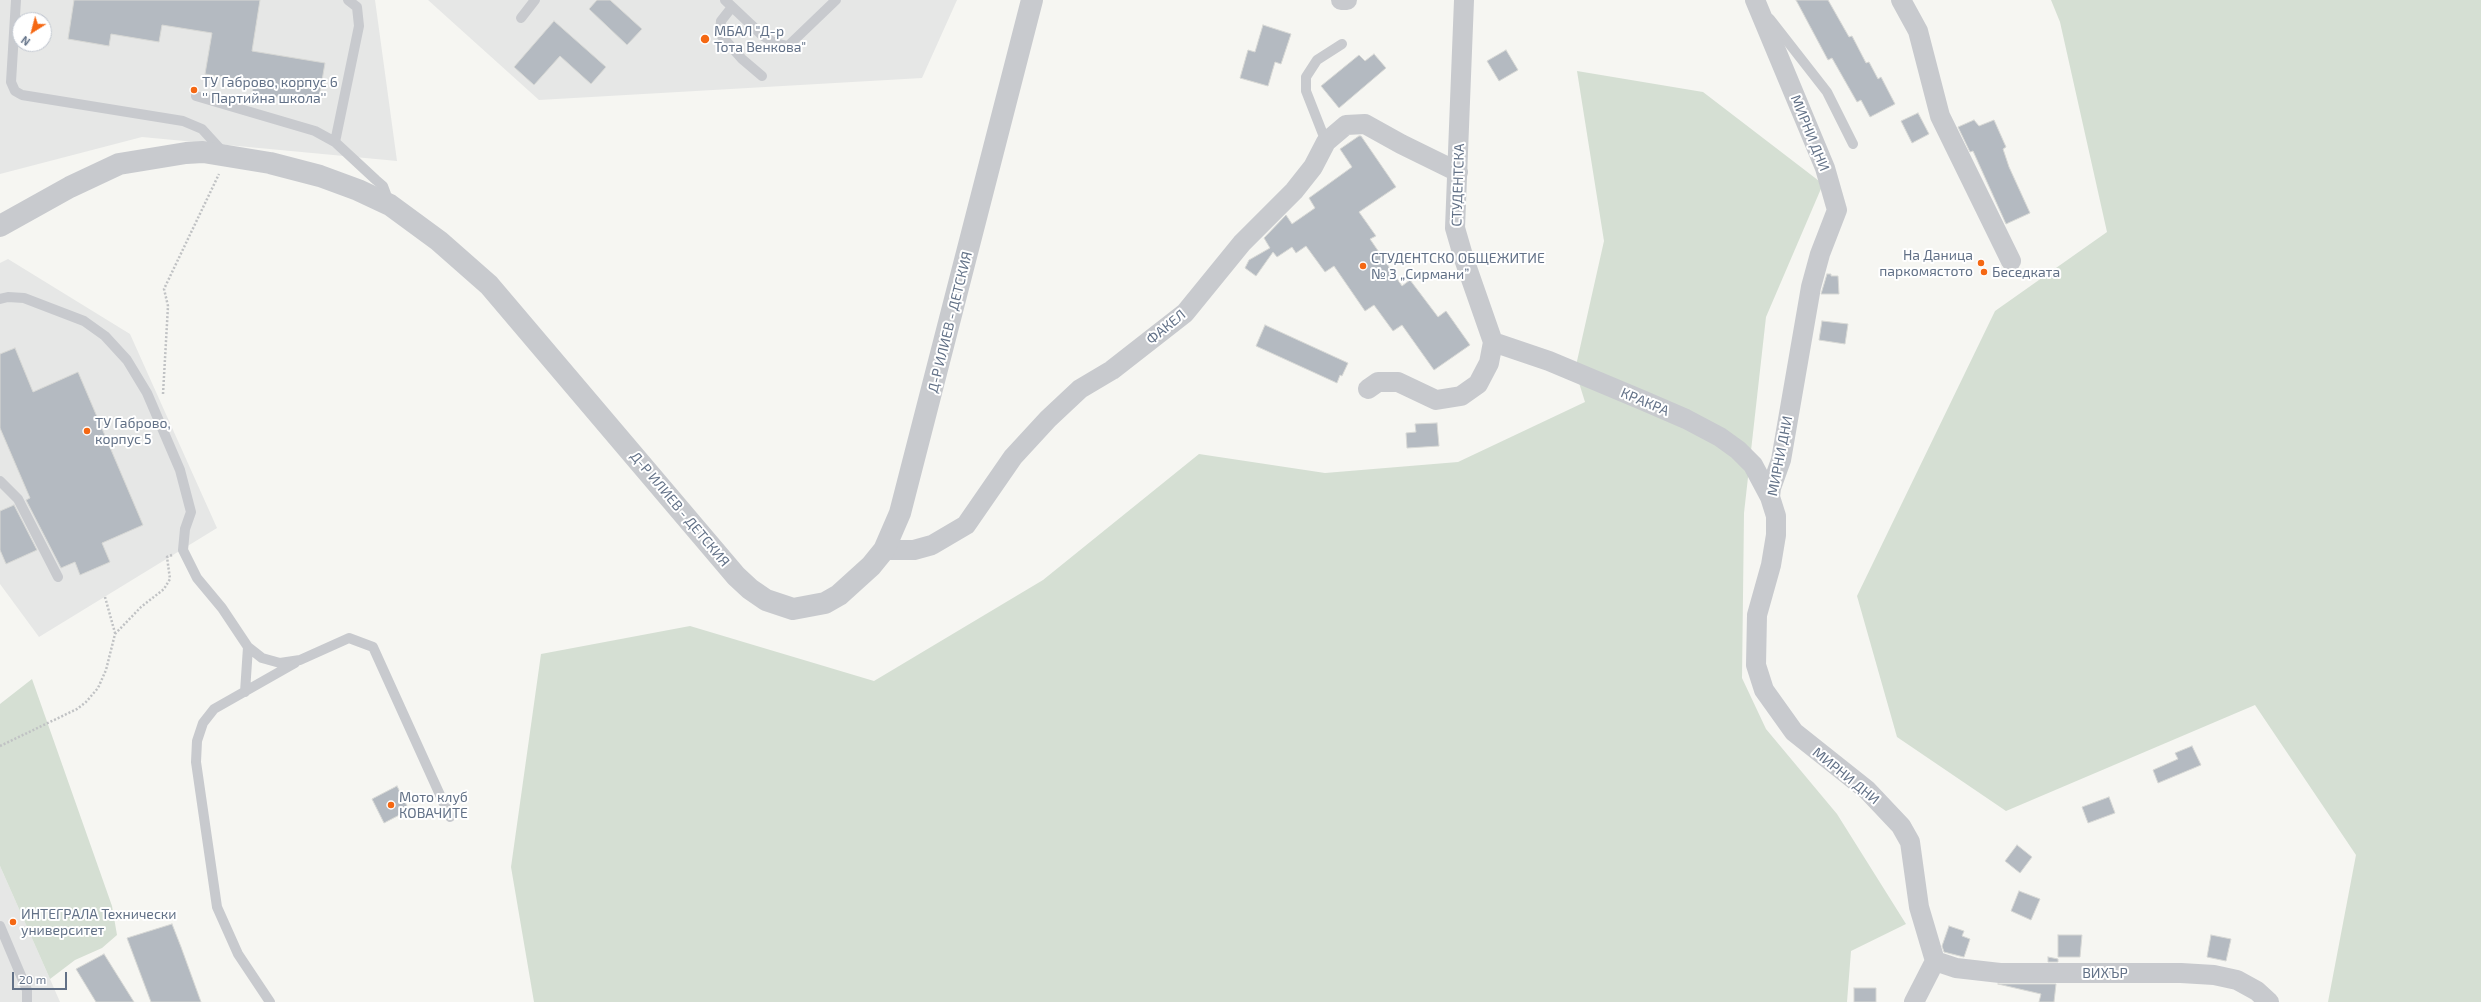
<!DOCTYPE html>
<meta charset="utf-8">
<style>
body{margin:0}
#map{position:relative;width:2481px;height:1002px;overflow:hidden;background:#f6f6f2;font-family:"Exo 2",sans-serif}
canvas{display:block}
.north{position:absolute;left:12px;top:12px;width:40px;height:40px;box-sizing:border-box;background:#fff;border:1px solid #c0c6cf;border-radius:50%;rotate:216deg;font-size:11px;font-weight:700;line-height:16px;text-align:center;color:#627187}
.north::after{content:'';display:block;margin:auto;width:14px;height:18px;background:#f56813;clip-path:polygon(50% 0,100% 100%,50% 72%,0 100%)}
.scale{position:absolute;left:12px;top:972px;width:55px;height:18px;box-sizing:border-box;border:2px solid #627187;border-top:0;padding-left:5px;font-size:12px;line-height:14px;white-space:nowrap;color:#627187;-webkit-text-stroke:3px #fff;paint-order:stroke}
</style>
<div id="map">
<canvas width="2481" height="1002"></canvas>
<div class="north">N</div>
<div class="scale">20 m</div>
</div>
<script>
const c = document.querySelector('canvas').getContext('2d');
c.lineJoin = 'round';
function fill(path, color) { c.fillStyle = color; c.fill(path, 'evenodd'); }
const shape = rows => new Path2D(rows.map(r => 'M' + r).join(''));
function stroke(path, color, width, dash) { c.strokeStyle = color; c.lineWidth = width; c.lineCap = dash ? 'butt' : 'round'; c.setLineDash(dash || []); c.stroke(path); }
function label(font, color, halo, rows, align = 'center') {
  c.font = font + ' "Exo 2",sans-serif'; c.lineWidth = 4; c.setLineDash([]); c.textBaseline = 'middle'; c.strokeStyle = halo; c.fillStyle = color; for (const [text, x, y, turn = 0] of rows) {
    c.save(); c.translate(x, y); c.rotate((+turn || 0) * Math.PI / 180); c.textAlign = isNaN(turn) ? turn : align; if (halo) c.strokeText(text, 0, 0); c.fillText(text, 0, 0); c.restore();
  }
}
fill(shape([
 [0,0,375,0,397,161,142,137,0,174],
 [20,20,44,20,44,44,20,44],
 [428,0,957,0,922,78,539,100],
 [8,259,130,334,217,528,39,637,0,584,0,263],
 [0,866,50,979,60,1002,0,1002]
]), '#e6e7e6');
fill(shape([
 [2051,0,2481,0,2481,1002,2328,1002,2356,855,2255,705,2006,811,1897,737,1857,596,1995,311,2107,232,2060,22],
 [1577,71,1703,92,1823,184,1766,317,1744,513,1742,678,1766,729,1837,814,1906,924,1851,951,1847,1002,534,1002,511,867,541,654,690,626,874,681,1043,580,1199,454,1325,473,1458,462,1585,402,1575,370,1604,241],
 [32,679,112,906,117,935,102,948,75,960,50,979,0,866,0,704]
]), '#d5dfd3');
const building = shape([
 [74,0,260,0,252,51,325,63,318,104,252,93,254,82,205,74,212,33,162,25,159,42,111,34,109,46,68,39,74,0],
 [597,0,610,0,642,29,627,45,589,9,597,0],
 [1796,0,1828,0,1849,37,1852,36,1866,63,1869,62,1878,79,1881,77,1895,104,1870,117,1861,100,1857,102,1832,58,1828,60,1796,0],
 [554,21,606,67,591,84,560,56,534,85,514,67,554,21],
 [1263,25,1291,34,1281,64,1275,62,1268,86,1240,78,1248,50,1255,52,1263,25],
 [1506,50,1518,70,1499,81,1487,61,1506,50],
 [1374,54,1386,68,1339,108,1321,86,1359,55,1365,61,1374,54],
 [1918,113,1929,134,1912,143,1901,121,1918,113],
 [1974,120,1979,126,1994,120,2006,147,2003,149,2009,167,2030,213,2006,224,1973,151,1970,152,1958,127,1974,120],
 [1359,136,1361,136,1396,187,1359,212,1376,236,1370,239,1402,286,1410,280,1438,317,1446,311,1470,345,1434,370,1402,325,1393,331,1374,305,1365,311,1334,266,1325,272,1306,246,1296,253,1292,247,1277,257,1273,252,1256,276,1245,268,1249,260,1270,248,1264,238,1286,215,1292,224,1315,208,1309,198,1352,167,1340,149,1359,136],
 [1827,274,1831,274,1831,276,1838,276,1839,294,1821,294,1827,274],
 [1822,321,1848,324,1845,344,1819,340,1822,321],
 [1265,325,1348,363,1342,376,1340,375,1337,383,1256,346,1265,325],
 [15,348,33,392,78,372,143,525,102,543,110,562,80,575,75,562,61,568,26,500,30,498,0,428,0,354,15,348],
 [1437,423,1439,446,1407,448,1406,433,1416,432,1415,424,1437,423],
 [14,505,37,550,6,564,0,550,0,511,14,505],
 [2192,746,2201,765,2158,783,2153,770,2178,759,2175,753,2192,746],
 [397,786,409,810,384,823,372,799,397,786],
 [2109,797,2115,813,2088,823,2082,807,2109,797],
 [2017,845,2032,857,2020,873,2005,861,2017,845],
 [2019,891,2040,899,2031,920,2011,911,2019,891],
 [172,924,181,947,201,1002,151,1002,127,938,172,924],
 [1949,926,1964,931,1962,936,1970,939,1964,957,1944,952,1942,946,1949,926],
 [2058,935,2082,935,2080,957,2058,957,2058,935],
 [2211,935,2231,939,2226,961,2207,957,2211,935],
 [104,954,134,1002,96,1002,76,969,104,954],
 [2048,957,2058,959,2058,962,2048,962,2048,957],
 [1998,984,2056,984,2054,1002,2039,1002,2041,994,1998,984],
 [1854,988,1876,988,1876,1002,1854,1002,1854,988]
]);
fill(building, '#b4bac1');
stroke(building, '#d7d8d5', 1);
stroke(shape([
 [163,394,168,306,164,289,219,174],
 [105,597,115,633],
 [0,746,77,709,86,702,98,688,106,670,115,634,141,607,164,589,170,579,167,557,172,555]
]), '#c0c2c4', 2.5, [2, 2]);
stroke(shape([
 [16,0,11,82,15,91,22,95,183,121,202,129,223,152],
 [725,0,763,36,775,43,788,46,836,0],
 [732,7,721,21,720,34,742,59,762,76],
 [521,18,535,0],
 [1770,19,1827,92,1853,144],
 [196,96,315,131,335,142,376,180,383,186,389,202],
 [335,142,359,26,357,7,348,0],
 [1326,142,1306,91,1306,77,1317,60,1342,44],
 [0,299,8,297,24,298,84,321,105,336,127,360,147,393,180,470,191,512,185,529,183,550,197,578,222,608,248,647,262,658,280,663,300,660,349,638,373,647,450,817],
 [0,481,18,499,58,577],
 [245,692,248,647],
 [0,926,27,990,27,1002],
 [270,1002,238,954,217,907,196,762,197,741,203,723,214,709,295,663]
]), '#c8cace', 10);
stroke(shape([
 [1341,0,1347,0],
 [1755,0,1825,168,1837,210,1820,254,1811,287,1781,460,1771,488,1770,497,1776,516,1776,535,1771,565,1757,615,1756,665,1764,690,1794,732,1867,790,1901,826,1910,842,1919,907,1935,961],
 [1901,0,1918,31,1940,116,2011,261],
 [1493,342,1549,361,1642,400,1686,419,1720,437,1738,450,1753,465,1770,497],
 [1368,389,1378,382,1398,382,1436,400,1461,396,1478,384,1489,363,1493,342,1464,259,1455,228,1464,0],
 [884,550,914,550,932,545,966,525,1013,457,1048,419,1080,389,1112,370,1185,313,1242,243,1294,191,1313,167,1326,142,1346,125,1365,124,1401,144,1458,172],
 [1935,961,1956,968,2000,973,2181,973,2214,975,2237,980,2257,991,2269,1002],
 [1914,1002,1935,961]
]), '#c8cace', 20);
stroke(shape([
 [0,226,70,187,119,164,186,153,203,152,270,163,320,176,358,190,390,205,439,241,489,285,736,576,750,589,766,600,793,609,825,603,839,595,871,566,884,550,900,513,1032,0]
]), '#c8cace', 22);
for (const [x, y, r, color] of [
 [705,39,5,"#f56813"],
 [194,90,4,"#f56813"],
 [1981,263,4,"#f56813"],
 [1363,266,4,"#f56813"],
 [1984,272,4,"#f56813"],
 [87,431,4,"#f56813"],
 [391,805,4,"#f56813"],
 [13,922,4,"#f56813"]
]) { const dot = new Path2D(); dot.arc(x, y, r, 0, 2 * Math.PI); c.fillStyle = color; c.fill(dot); stroke(dot, '#fff', 1.5); }
label('14px', '#627187', '#fff', [
 ["МБАЛ \"Д-р",714,31],
 ["Тота Венкова\"",714,47],
 ["ТУ Габрово, корпус 6",202,82],
 ["'' Партийна школа''",202,98],
 ["На Даница",1973,255,"right"],
 ["паркомястото",1973,271,"right"],
 ["СТУДЕНТСКО ОБЩЕЖИТИЕ",1371,258],
 ["№ 3 „Сирмани”",1371,274],
 ["Беседката",1992,272],
 ["ТУ Габрово,",95,423],
 ["корпус 5",95,439],
 ["Мото клуб",399,797],
 ["КОВАЧИТЕ",399,813],
 ["ИНТЕГРАЛА Технически",21,914],
 ["университет",21,930]
], 'left');
label('14px', '#627187', '#fff', [
 ["МИРНИ ДНИ",1810,133,68],
 ["СТУДЕНТСКА",1458,185,-88],
 ["Д-Р ИЛИЕВ - ДЕТСКИЯ",950,322,-76],
 ["ФАКЕЛ",1166,327,-39],
 ["КРАКРА",1645,402,23],
 ["МИРНИ ДНИ",1780,456,-79],
 ["Д-Р ИЛИЕВ - ДЕТСКИЯ",680,509,50],
 ["МИРНИ ДНИ",1846,776,39],
 ["ВИХЪР",2105,973]
]);
</script>
